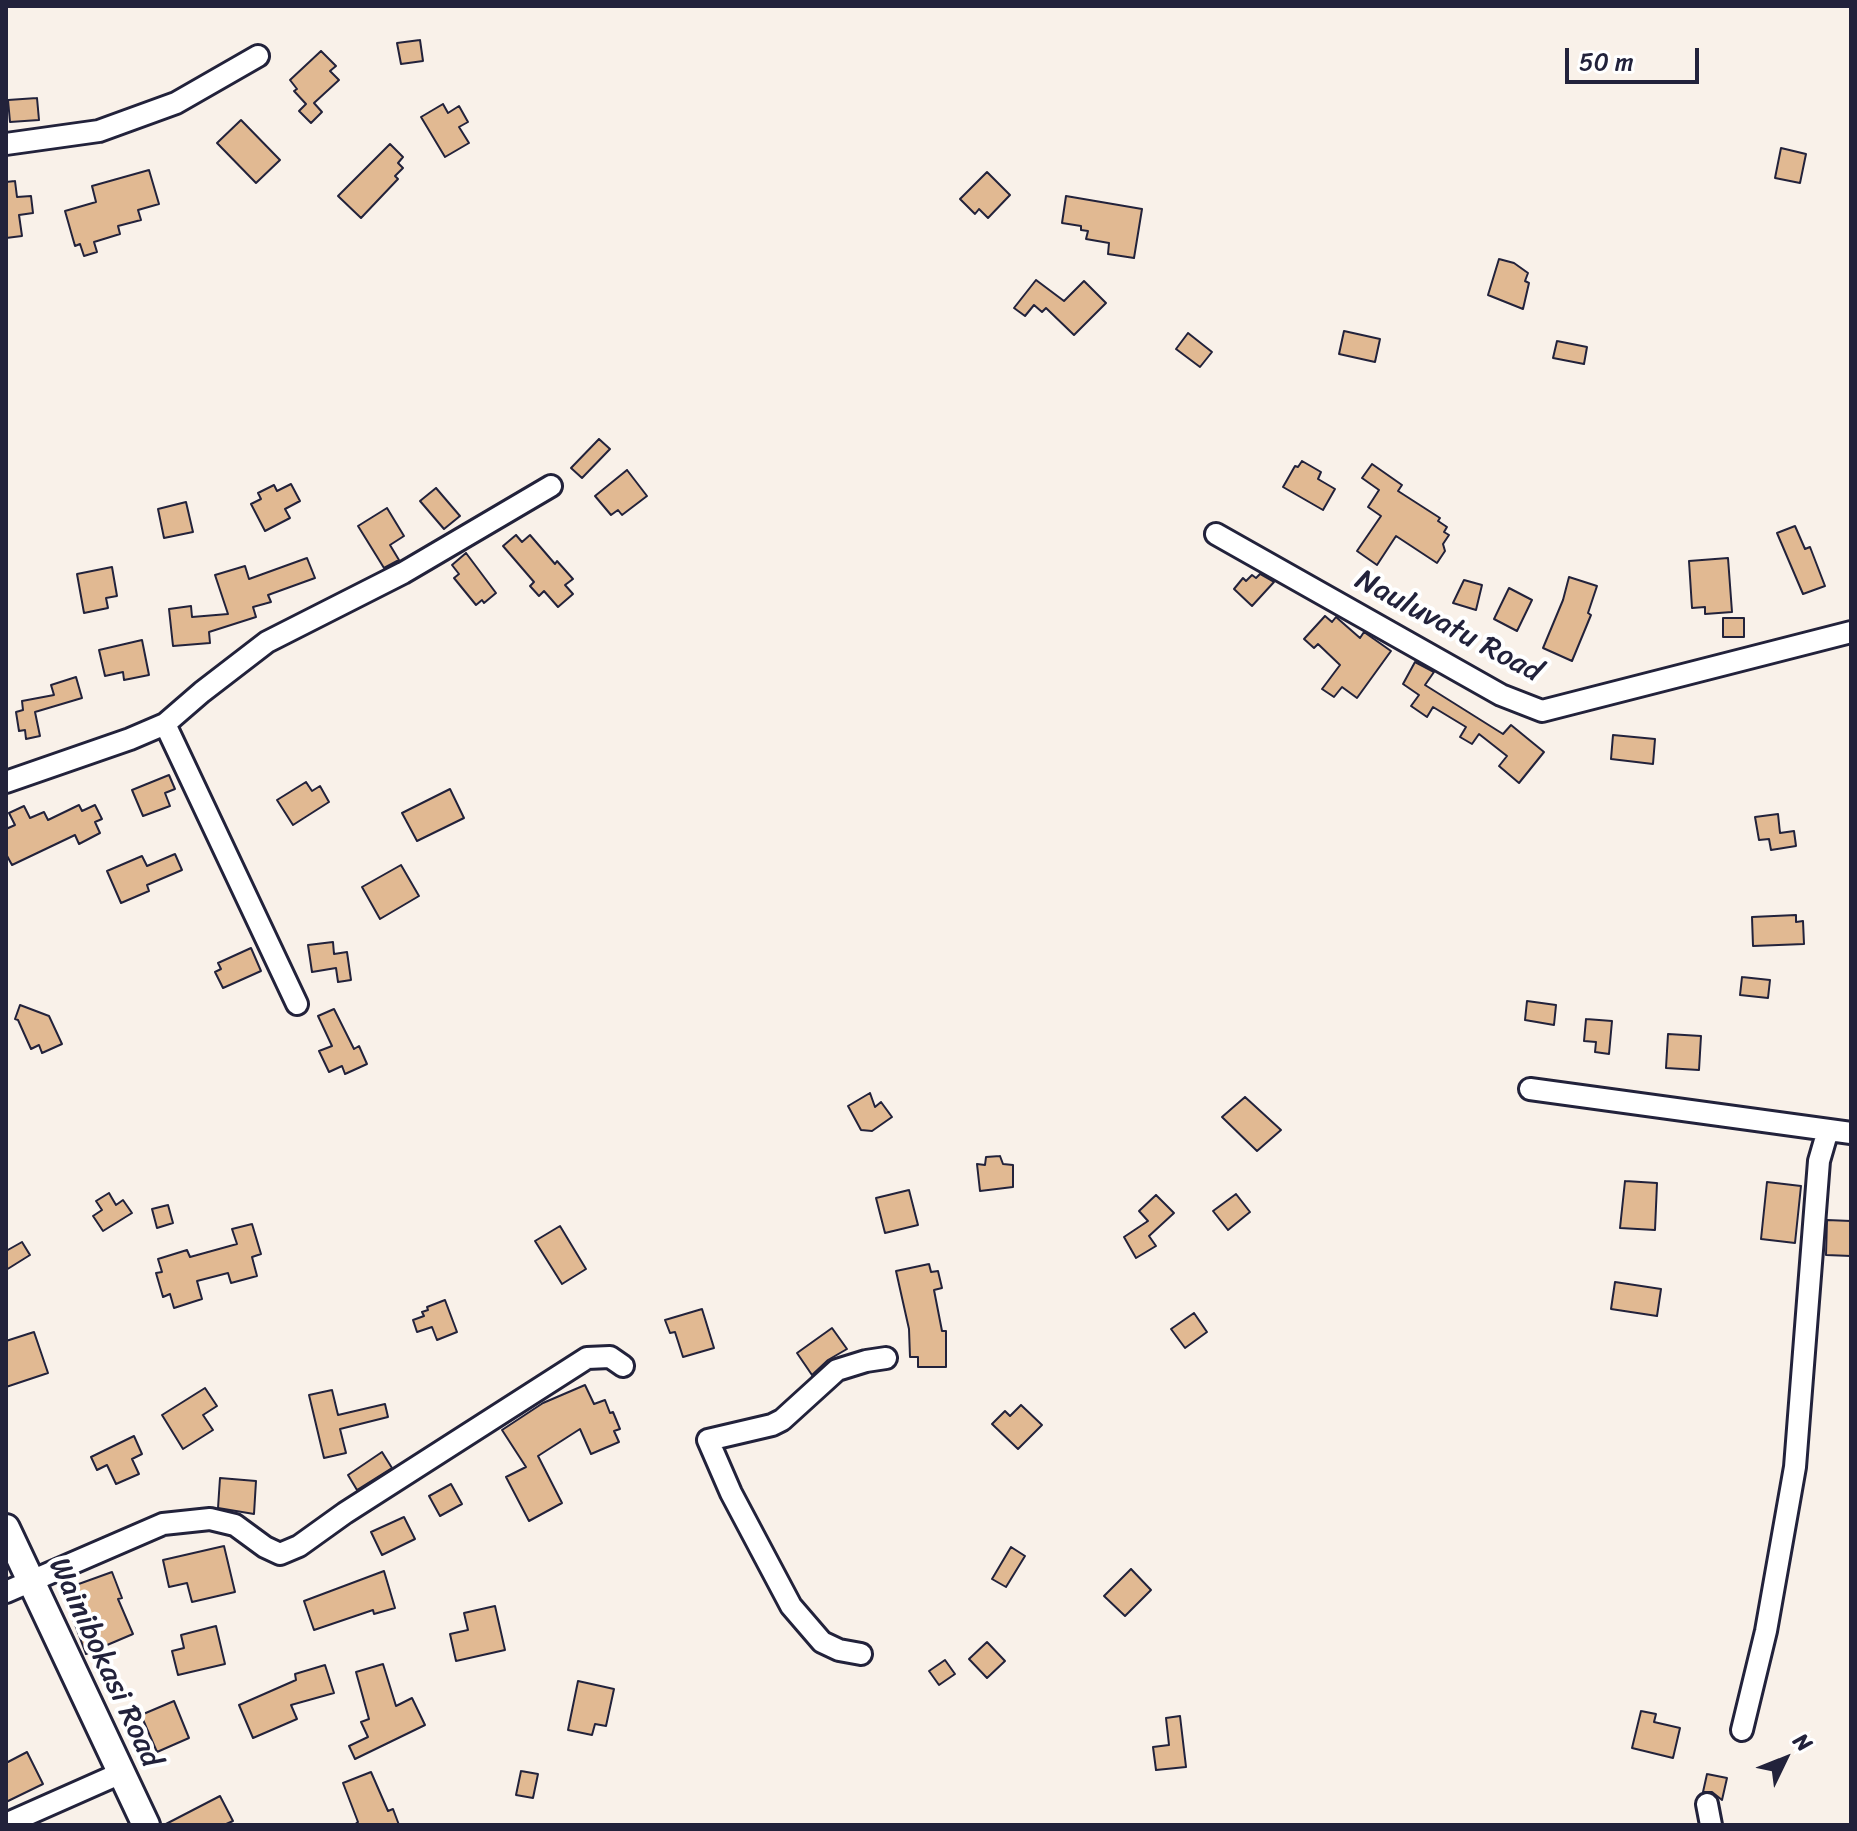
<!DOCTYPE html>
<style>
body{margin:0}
#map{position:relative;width:1857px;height:1831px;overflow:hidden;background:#f9f1e9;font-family:Sriracha,sans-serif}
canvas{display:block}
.frame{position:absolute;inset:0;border:8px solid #22223b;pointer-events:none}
.north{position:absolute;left:1745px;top:1719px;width:80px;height:80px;-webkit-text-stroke:6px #fff;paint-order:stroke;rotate:47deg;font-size:22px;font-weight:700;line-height:32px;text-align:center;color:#22223b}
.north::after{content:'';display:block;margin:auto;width:28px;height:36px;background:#22223b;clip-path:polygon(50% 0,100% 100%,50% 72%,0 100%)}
.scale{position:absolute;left:1565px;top:48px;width:134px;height:36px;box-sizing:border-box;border:4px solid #22223b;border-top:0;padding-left:10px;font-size:24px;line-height:28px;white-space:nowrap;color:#22223b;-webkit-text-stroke:6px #fff;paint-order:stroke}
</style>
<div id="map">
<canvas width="1857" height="1831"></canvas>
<div class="frame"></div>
<div class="north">N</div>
<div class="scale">50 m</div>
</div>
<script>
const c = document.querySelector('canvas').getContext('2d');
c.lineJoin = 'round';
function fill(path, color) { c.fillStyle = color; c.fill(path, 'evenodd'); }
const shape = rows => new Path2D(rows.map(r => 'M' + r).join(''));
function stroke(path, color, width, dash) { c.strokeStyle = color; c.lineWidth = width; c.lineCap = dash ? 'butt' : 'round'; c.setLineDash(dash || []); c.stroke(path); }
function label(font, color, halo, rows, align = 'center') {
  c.font = font + ' Sriracha,sans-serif'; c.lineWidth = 8; c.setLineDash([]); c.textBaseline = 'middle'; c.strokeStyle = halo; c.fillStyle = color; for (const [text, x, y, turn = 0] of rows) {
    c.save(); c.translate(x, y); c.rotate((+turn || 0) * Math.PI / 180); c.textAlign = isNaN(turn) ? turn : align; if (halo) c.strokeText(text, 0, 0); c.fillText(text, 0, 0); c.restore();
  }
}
const building = shape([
 [420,40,423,61,401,64,397,43,420,40],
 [321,51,336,66,330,71,339,80,314,103,322,112,311,123,299,111,306,104,294,91,297,89,290,80,321,51],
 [37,98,39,120,10,122,8,100,37,98],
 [443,104,448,113,459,106,468,122,459,127,469,143,445,157,421,117,443,104],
 [241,120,280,160,256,183,217,143,241,120],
 [390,144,403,157,398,163,403,168,395,176,398,179,361,218,338,196,390,144],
 [1781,148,1806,154,1800,183,1775,178,1781,148],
 [149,170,159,204,138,210,141,220,118,226,120,234,94,242,97,252,84,256,80,244,75,246,65,211,96,202,92,186,149,170],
 [987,172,1010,195,988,218,979,209,975,214,960,199,987,172],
 [15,181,17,197,31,196,33,213,19,215,22,236,6,238,6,182,15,181],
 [1066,196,1142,209,1134,258,1108,254,1109,243,1086,239,1088,231,1081,230,1081,226,1062,223,1066,196],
 [1499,259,1514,263,1528,273,1525,281,1529,283,1523,309,1488,295,1499,259],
 [1036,280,1064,301,1084,281,1106,303,1074,335,1046,308,1042,312,1034,305,1025,316,1014,308,1036,280],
 [1344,331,1380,339,1375,362,1339,354,1344,331],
 [1188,333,1212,352,1200,367,1176,349,1188,333],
 [1557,341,1587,347,1584,364,1553,358,1557,341],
 [599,439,610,449,582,478,571,468,599,439],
 [1302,461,1321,472,1318,479,1335,489,1323,510,1283,487,1295,466,1298,467,1302,461],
 [1372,464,1402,485,1398,491,1440,518,1438,521,1447,527,1444,532,1449,535,1443,544,1445,551,1437,563,1396,536,1377,565,1357,551,1381,516,1368,507,1379,490,1362,478,1372,464],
 [627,470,647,496,622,515,618,510,611,515,595,496,627,470],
 [291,484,300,501,285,509,290,518,265,531,251,504,261,499,258,493,274,485,277,491,291,484],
 [436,488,460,516,444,529,420,501,436,488],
 [186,502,193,532,164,538,158,509,186,502],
 [387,508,404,536,390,545,399,560,384,568,358,526,387,508],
 [1795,526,1805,549,1810,547,1825,586,1803,594,1777,533,1795,526],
 [516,535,522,542,530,535,555,564,557,561,573,579,565,585,573,594,558,607,544,591,539,596,530,586,534,582,503,546,516,535],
 [466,553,496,593,484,603,482,600,476,605,454,578,459,574,452,565,466,553],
 [307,558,315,578,268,595,271,602,253,607,256,617,209,632,210,643,173,646,169,609,191,606,192,617,228,614,215,575,245,566,249,579,307,558],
 [1728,558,1732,612,1705,614,1705,607,1692,608,1689,561,1728,558],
 [112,567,117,596,106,598,108,608,84,613,77,574,112,567],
 [1260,574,1274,582,1252,606,1234,589,1243,578,1246,581,1252,575,1256,578,1260,574],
 [1569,577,1597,586,1588,613,1591,615,1572,661,1543,648,1563,600,1569,577],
 [1464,580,1482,585,1476,610,1453,603,1464,580],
 [1509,588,1532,600,1517,631,1494,619,1509,588],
 [1325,616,1332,622,1336,617,1360,638,1364,632,1391,651,1357,698,1342,687,1334,697,1322,689,1340,665,1318,644,1314,648,1304,639,1325,616],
 [1723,618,1744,618,1744,637,1723,637,1723,618],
 [142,640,149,675,124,680,123,672,105,676,99,650,142,640],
 [1415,662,1434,672,1425,685,1503,734,1511,725,1544,752,1519,783,1499,766,1507,756,1479,734,1472,744,1460,737,1466,727,1433,707,1427,717,1411,706,1419,695,1403,684,1415,662],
 [76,677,82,698,35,712,40,736,26,739,25,730,19,731,16,712,23,710,22,701,54,695,51,685,76,677],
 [1613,735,1655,739,1653,764,1611,759,1613,735],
 [169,775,175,789,165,793,170,806,143,816,132,790,169,775],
 [306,782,312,791,320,786,329,802,293,825,277,800,306,782],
 [450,789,464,818,417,841,402,813,450,789],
 [79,805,82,811,95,805,102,819,95,822,100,833,79,844,75,835,12,865,6,854,6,829,15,825,9,813,24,806,30,818,44,812,48,820,79,805],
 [1778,814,1780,833,1794,831,1796,846,1771,850,1769,839,1759,840,1755,817,1778,814],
 [175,854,182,870,147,885,149,891,121,903,107,871,142,856,147,866,175,854],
 [401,865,419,896,380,919,362,887,401,865],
 [1796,915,1796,922,1803,921,1804,944,1753,946,1752,917,1796,915],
 [333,942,334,954,347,952,351,980,338,982,336,968,312,972,308,945,333,942],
 [251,948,261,971,223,988,215,972,221,969,218,963,251,948],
 [1742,977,1770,980,1768,998,1740,995,1742,977],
 [1527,1001,1556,1005,1554,1025,1525,1020,1527,1001],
 [20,1005,49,1016,62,1044,42,1053,39,1045,31,1049,18,1020,15,1019,20,1005],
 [334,1009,354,1049,359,1046,367,1064,345,1074,342,1066,329,1072,319,1051,332,1046,318,1016,334,1009],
 [1586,1019,1612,1021,1609,1054,1595,1052,1596,1042,1584,1041,1586,1019],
 [1668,1034,1701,1036,1699,1070,1666,1068,1668,1034],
 [870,1093,875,1107,881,1102,892,1117,872,1131,861,1130,848,1106,870,1093],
 [1245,1097,1281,1130,1257,1151,1222,1117,1245,1097],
 [1000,1156,1003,1164,1013,1165,1013,1187,980,1191,977,1164,985,1165,986,1157,1000,1156],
 [1625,1181,1657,1183,1655,1230,1620,1228,1625,1181],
 [1767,1182,1801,1186,1795,1243,1761,1239,1767,1182],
 [909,1190,918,1225,885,1233,876,1198,909,1190],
 [109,1193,116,1205,123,1200,132,1213,103,1231,93,1216,102,1210,96,1201,109,1193],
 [1236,1194,1250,1212,1228,1230,1213,1211,1236,1194],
 [1156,1195,1174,1213,1149,1236,1156,1246,1136,1258,1124,1237,1148,1221,1139,1211,1156,1195],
 [168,1205,173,1223,157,1228,152,1209,168,1205],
 [1827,1220,1851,1221,1851,1256,1826,1255,1827,1220],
 [252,1224,261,1254,252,1257,257,1276,231,1283,228,1273,197,1281,202,1299,174,1308,170,1294,163,1297,156,1273,162,1272,158,1259,187,1250,190,1257,237,1244,232,1229,252,1224],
 [560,1226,586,1269,562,1284,535,1241,560,1226],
 [22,1242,30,1255,6,1270,6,1251,22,1242],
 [929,1264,931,1272,938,1271,942,1288,934,1290,942,1331,946,1331,946,1367,918,1367,918,1357,910,1357,909,1329,896,1271,929,1264],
 [1615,1282,1661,1289,1657,1316,1611,1309,1615,1282],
 [445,1300,457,1332,437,1340,432,1327,417,1332,413,1320,424,1316,422,1312,428,1310,427,1307,445,1300],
 [702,1309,714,1348,683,1357,675,1332,670,1333,665,1320,702,1309],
 [1194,1313,1207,1332,1185,1348,1171,1329,1194,1313],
 [832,1328,847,1349,828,1360,812,1375,797,1353,832,1328],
 [34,1332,48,1373,6,1387,6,1341,34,1332],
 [585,1385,594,1404,605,1400,610,1413,613,1412,620,1429,614,1431,619,1442,591,1454,580,1429,538,1456,562,1503,529,1521,506,1477,526,1467,502,1430,543,1403,585,1385],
 [205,1388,217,1406,203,1415,213,1430,183,1449,162,1415,205,1388],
 [332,1390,338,1415,385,1404,388,1417,340,1429,346,1453,324,1458,309,1395,332,1390],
 [1021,1405,1042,1425,1018,1449,992,1424,1005,1411,1010,1416,1021,1405],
 [134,1436,142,1454,132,1459,139,1474,116,1484,107,1465,97,1470,91,1457,134,1436],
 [382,1452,392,1468,357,1490,348,1475,382,1452],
 [220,1478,256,1481,254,1514,218,1508,220,1478],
 [451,1484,462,1504,440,1516,429,1496,451,1484],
 [404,1517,415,1539,382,1555,371,1532,404,1517],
 [224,1546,235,1592,192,1602,187,1583,169,1587,163,1560,224,1546],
 [1011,1547,1025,1556,1006,1587,992,1579,1011,1547],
 [1131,1569,1151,1590,1125,1616,1104,1596,1131,1569],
 [384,1571,395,1608,374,1614,373,1610,314,1630,304,1601,384,1571],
 [112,1572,122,1598,118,1599,133,1634,86,1654,62,1590,112,1572],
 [495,1606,505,1650,456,1661,450,1634,468,1630,464,1613,495,1606],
 [216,1626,225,1664,178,1675,172,1651,184,1648,181,1635,216,1626],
 [987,1642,1005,1661,987,1678,969,1659,987,1642],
 [945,1660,955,1674,939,1685,929,1671,945,1660],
 [383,1664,396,1706,412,1698,425,1725,355,1759,349,1746,368,1737,361,1722,369,1719,356,1672,383,1664],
 [325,1665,334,1693,291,1705,297,1719,253,1738,239,1705,296,1680,295,1674,325,1665],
 [578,1681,614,1689,606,1726,595,1724,592,1735,568,1730,578,1681],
 [174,1701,189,1738,157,1752,141,1715,174,1701],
 [1641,1711,1656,1714,1654,1722,1680,1728,1673,1758,1632,1748,1641,1711],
 [1180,1716,1186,1767,1156,1770,1153,1747,1169,1745,1166,1718,1180,1716],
 [27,1752,43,1784,6,1802,6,1763,27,1752],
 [521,1771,538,1774,533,1798,516,1795,521,1771],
 [371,1772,388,1811,393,1809,399,1825,354,1825,358,1822,343,1783,371,1772],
 [1707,1774,1727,1778,1722,1800,1712,1792,1703,1792,1707,1774],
 [220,1796,233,1821,224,1825,164,1825,220,1796]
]);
fill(building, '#e1b992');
stroke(building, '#22223b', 2);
const minor = shape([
 [6,144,99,131,176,103,258,56],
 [1216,534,1501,695,1542,711,1851,632],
 [165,724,297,1004],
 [6,782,130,739,165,724,202,692,267,642,403,573,551,486],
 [1530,1089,1851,1133],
 [6,1592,163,1524,210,1519,235,1525,265,1547,280,1554,299,1546,345,1513,587,1358,610,1357,623,1366],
 [861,1654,839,1650,822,1642,791,1606,731,1493,708,1440,772,1425,782,1420,837,1370,866,1361,886,1358],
 [1742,1730,1766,1631,1795,1467,1819,1161,1828,1130],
 [1707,1804,1711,1825],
 [6,1824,121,1773]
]);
const major = shape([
 [6,1528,146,1825]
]);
stroke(minor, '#22223b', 26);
stroke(major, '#22223b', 32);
stroke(minor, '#fff', 20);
stroke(major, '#fff', 26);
label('30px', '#22223b', '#fff', [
 ["Nauluvatu Road",1448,627,28],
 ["Wainibokasi Road",104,1663,65]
]);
</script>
